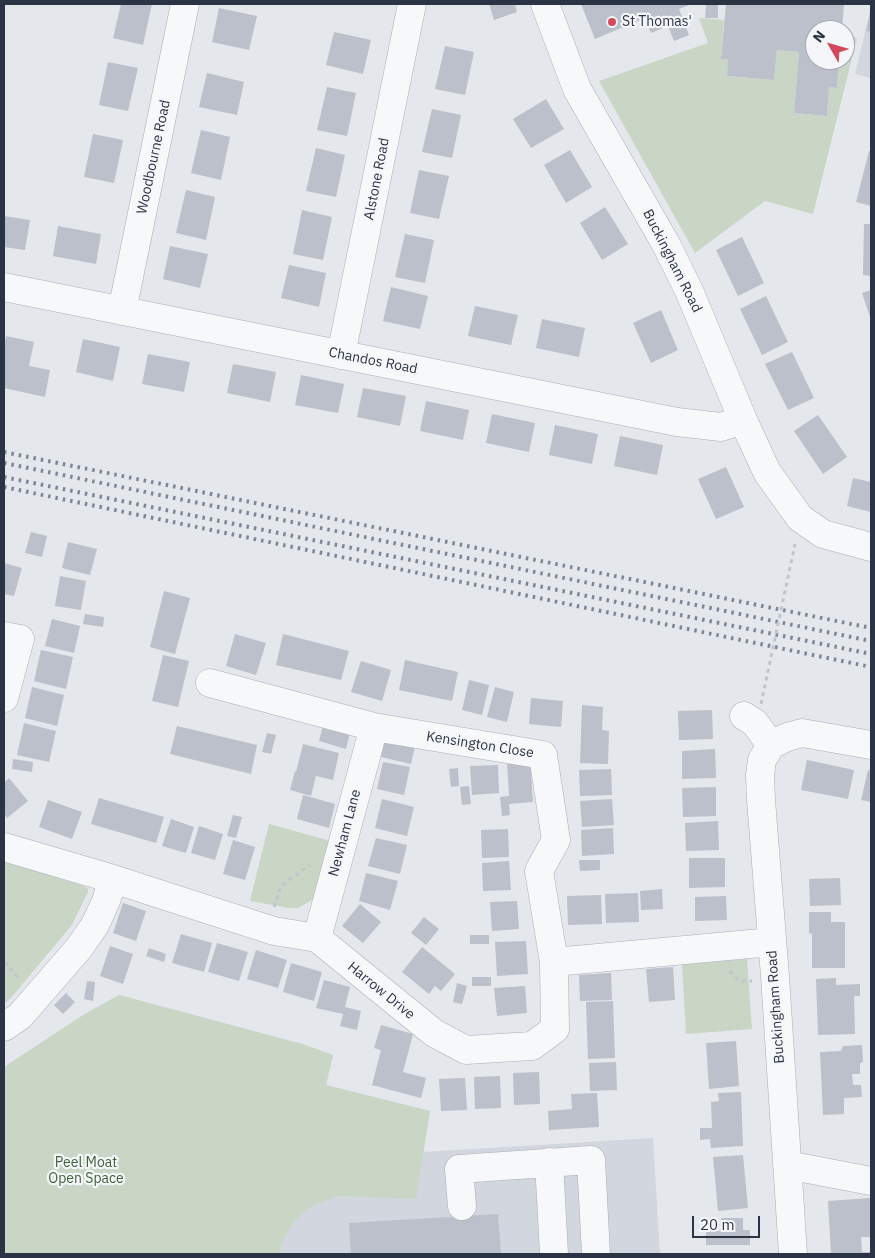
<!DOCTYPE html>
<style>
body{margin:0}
#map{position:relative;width:875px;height:1258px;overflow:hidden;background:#e4e7ec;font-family:"IBM Plex Sans",sans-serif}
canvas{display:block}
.frame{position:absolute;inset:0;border:5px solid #2b3445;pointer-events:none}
.north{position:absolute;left:805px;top:20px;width:50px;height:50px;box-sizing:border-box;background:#f4f6f9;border:1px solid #a4a8b1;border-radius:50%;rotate:308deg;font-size:14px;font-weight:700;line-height:20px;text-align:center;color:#2b3445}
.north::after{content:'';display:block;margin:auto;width:18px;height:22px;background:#d1495b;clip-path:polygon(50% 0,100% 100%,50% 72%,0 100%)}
.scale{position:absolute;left:692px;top:1216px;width:68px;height:22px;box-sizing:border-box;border:2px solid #2b3445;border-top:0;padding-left:6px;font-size:15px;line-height:18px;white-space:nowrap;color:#2b3445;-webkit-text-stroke:4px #f4f6f9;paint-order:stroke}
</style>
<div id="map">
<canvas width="875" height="1258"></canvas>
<div class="frame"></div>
<div class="north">N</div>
<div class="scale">20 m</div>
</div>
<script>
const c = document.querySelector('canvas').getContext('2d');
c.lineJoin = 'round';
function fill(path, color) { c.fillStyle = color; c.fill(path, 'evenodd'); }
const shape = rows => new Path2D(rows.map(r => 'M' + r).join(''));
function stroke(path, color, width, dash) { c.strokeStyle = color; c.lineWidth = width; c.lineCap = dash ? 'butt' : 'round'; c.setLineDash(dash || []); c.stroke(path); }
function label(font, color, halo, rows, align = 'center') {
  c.font = font + ' "IBM Plex Sans",sans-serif'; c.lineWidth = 4.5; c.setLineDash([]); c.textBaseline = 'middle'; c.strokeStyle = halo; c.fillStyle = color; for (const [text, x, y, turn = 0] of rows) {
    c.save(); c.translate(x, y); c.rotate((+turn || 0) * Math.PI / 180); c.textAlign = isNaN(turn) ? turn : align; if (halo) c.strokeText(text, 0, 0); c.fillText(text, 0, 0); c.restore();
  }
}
fill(shape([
 [871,8,871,78,855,74],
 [119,995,302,1044,333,1055,326,1085,430,1111,423,1152,653,1138,660,1254,238,1254]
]), '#d2d6de');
fill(shape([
 [699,18,724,20,721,58,728,59,727,76,774,80,777,50,799,52,794,113,827,116,829,87,837,88,839,60,845,60,845,34,857,38,813,214,765,201,695,253,599,81,708,43],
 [269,824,331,841,318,892,312,900,298,908,289,908,250,901],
 [4,859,58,874,57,878,84,886,88,889,88,892,72,925,10,999,4,1004],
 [747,959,752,1029,686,1034,682,964],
 [119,995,302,1044,333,1055,326,1085,430,1111,416,1199,340,1196,322,1202,309,1208,296,1219,289,1229,281,1244,279,1254,4,1254,4,1067,83,1015]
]), '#c9d6c5');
fill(shape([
 [121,4,152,4,143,45,113,38],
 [489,4,515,4,517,12,494,20],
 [581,4,692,4,679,9,689,35,674,41,668,26,651,33,645,18,595,39],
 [706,4,718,4,718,18,705,18],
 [726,4,844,4,842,30,815,30,815,60,839,60,837,88,829,87,827,116,794,113,799,52,777,50,774,80,727,76,728,59,721,59],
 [219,8,257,16,249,50,212,42],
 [870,12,871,12,871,32,866,31],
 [334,32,371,40,363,74,326,65],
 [445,46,474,52,465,95,435,89],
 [108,62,138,68,128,111,99,105],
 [207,73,244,82,237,115,199,107],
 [327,87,356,93,347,136,317,130],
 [546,99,564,129,531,148,513,119],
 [432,109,461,115,452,158,422,152],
 [201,130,230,137,221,180,191,173],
 [93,134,123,140,114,183,84,177],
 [316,148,345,155,336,197,306,191],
 [570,150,592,187,566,203,544,165],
 [869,151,871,151,871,206,856,202],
 [419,170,449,176,439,219,410,213],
 [186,190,215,197,206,240,176,233],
 [605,207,628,244,602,260,580,223],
 [302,210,332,217,323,260,293,254],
 [4,216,30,220,25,250,4,247],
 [864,224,871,224,871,276,863,275],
 [58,226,101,234,96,264,53,256],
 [405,234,434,240,425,283,395,277],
 [742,237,764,283,738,296,716,250],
 [170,246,208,254,200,288,163,279],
 [289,265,326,273,319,307,281,298],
 [391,287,428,296,420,329,383,321],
 [871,290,871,320,862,293],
 [766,296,788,342,762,355,740,309],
 [475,306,518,315,511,345,468,336],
 [661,310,678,350,651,363,633,323],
 [542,319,585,328,579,357,536,348],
 [6,336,34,342,29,366,50,370,45,397,4,388,4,347],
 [83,339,120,347,113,381,76,372],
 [792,352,814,398,788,410,765,364],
 [148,354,190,362,184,392,142,384],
 [233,364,276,372,270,402,227,393],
 [301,375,344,384,338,413,295,405],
 [363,388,406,396,400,426,357,417],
 [426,401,469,410,463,440,420,431],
 [492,414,535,423,529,452,486,443],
 [818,415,847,457,823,474,794,431],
 [555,425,598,434,592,464,549,455],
 [620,436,663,445,657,475,614,466],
 [726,467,744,507,716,519,698,479],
 [853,478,871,482,871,512,847,506],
 [31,532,47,536,42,557,25,553],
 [68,542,97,549,90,575,62,568],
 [4,563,22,568,14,596,4,594],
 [60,576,86,581,81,610,55,606],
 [164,591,190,598,175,654,150,647],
 [85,614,104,617,103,627,83,624],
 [52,619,80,626,74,653,45,646],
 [235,634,266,643,256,675,226,666],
 [283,634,349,651,341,680,276,665],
 [41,650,73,657,66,689,34,681],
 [163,655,189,661,178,707,152,701],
 [405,660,458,672,452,701,399,690],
 [361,661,391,670,382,701,351,692],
 [469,680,489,685,482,715,462,710],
 [32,687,64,695,57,726,25,718],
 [495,687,514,692,507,722,487,717],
 [531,698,563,701,561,727,529,724],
 [582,705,603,707,602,730,609,731,608,764,580,763],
 [712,710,713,739,679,740,678,711],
 [324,721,351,728,346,749,319,741],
 [24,723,56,731,49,762,17,755],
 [177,726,257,745,251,774,170,754],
 [267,733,276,735,271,754,262,752],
 [386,735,416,742,411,764,381,757],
 [303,744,339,753,333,780,316,776,311,796,290,790,295,771,296,772],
 [715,749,716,778,682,779,682,751],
 [13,759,33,762,32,772,12,769],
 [530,759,533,802,509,804,510,815,502,816,500,797,509,796,507,761],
 [807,760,854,770,848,799,801,790],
 [383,762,410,767,404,795,377,789],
 [498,765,499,793,472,795,470,766],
 [458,768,459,786,451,787,449,769],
 [611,769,612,795,580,796,579,770],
 [868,770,871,771,871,802,861,800],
 [9,778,28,801,7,818,4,814,4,783],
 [469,786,471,804,462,805,460,787],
 [716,787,716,816,683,817,682,788],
 [303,795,335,804,329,828,297,819],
 [99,798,164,817,156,843,91,824],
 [382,799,414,807,407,836,375,828],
 [612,799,614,825,582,827,580,801],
 [48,800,82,812,72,839,39,827],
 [233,815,242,817,236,838,227,836],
 [171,819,194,827,186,853,162,846],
 [718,821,719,850,686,851,685,823],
 [199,826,223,834,215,860,191,853],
 [613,828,614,854,582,856,581,830],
 [508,829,509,857,482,858,481,830],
 [376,838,407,845,400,874,368,866],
 [233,840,255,847,245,880,223,874],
 [689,858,725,858,725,887,689,888],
 [579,860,600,860,600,870,580,871],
 [509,861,511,890,483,891,482,863],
 [366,873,398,881,390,910,359,901],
 [840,878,841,905,810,906,809,879],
 [662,889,663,909,641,910,640,891],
 [638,893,639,922,606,923,605,894],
 [601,895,602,924,568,925,567,896],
 [726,896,727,920,695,921,695,897],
 [517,901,519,929,492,931,490,902],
 [123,903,146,911,136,941,113,933],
 [360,904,381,922,363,943,342,926],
 [809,912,831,912,831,922,845,922,845,968,812,968,812,934,809,933],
 [424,917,439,929,426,945,411,933],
 [181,934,212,943,204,972,172,963],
 [470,935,489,935,489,944,470,944],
 [526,941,528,974,497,976,495,942],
 [217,943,248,952,239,981,208,972],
 [110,946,133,954,123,984,100,976],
 [422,947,455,974,441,991,435,986,429,994,402,972],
 [149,948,166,954,164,962,146,956],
 [256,950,287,960,278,988,247,979],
 [291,963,322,972,314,1001,283,992],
 [673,967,675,1000,649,1002,646,969],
 [611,973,612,1000,580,1001,579,975],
 [472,977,491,977,491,986,472,986],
 [836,978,836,985,860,984,860,996,854,996,855,1034,818,1035,816,979],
 [324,980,350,987,345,1007,361,1011,357,1030,340,1026,343,1014,316,1008],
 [87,981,95,982,93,1001,84,999],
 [457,983,467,986,462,1004,453,1002],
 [525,986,527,1013,497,1016,494,988],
 [66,993,75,1002,63,1014,54,1005],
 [613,1001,615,1058,588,1059,586,1002],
 [381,1025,413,1034,403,1072,426,1078,421,1098,372,1085,381,1050,374,1048],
 [736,1041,739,1086,709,1089,706,1043],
 [862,1045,863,1062,860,1063,860,1074,852,1074,853,1085,861,1085,862,1097,844,1098,844,1114,823,1115,820,1052,841,1051,843,1046],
 [616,1062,617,1090,590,1091,589,1063],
 [539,1072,540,1104,514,1105,513,1073],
 [500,1076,501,1108,475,1109,474,1077],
 [465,1078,467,1110,441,1111,439,1079],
 [741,1092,743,1146,711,1148,710,1139,700,1140,700,1128,712,1128,711,1102,719,1101,718,1093],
 [597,1093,599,1127,549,1130,548,1111,572,1109,571,1094],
 [743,1155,748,1208,718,1211,713,1157],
 [870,1198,871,1237,861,1237,862,1252,870,1252,870,1254,831,1254,828,1201],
 [498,1214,501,1254,351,1254,349,1223],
 [721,1218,743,1218,743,1230,750,1230,750,1245,706,1245,706,1231,721,1231]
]), '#bbc0ca');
const minor = shape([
 [545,4,577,89,667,246,690,293,743,420,767,472,800,518,823,534,871,547],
 [4,287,677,422,721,427,743,420],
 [122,311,185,4],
 [341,355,412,4],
 [4,636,20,639,4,698],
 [210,683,374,727,543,755,556,840,539,871,554,962],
 [744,716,755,723,771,745],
 [4,847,113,879],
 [317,938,374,727],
 [4,1027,20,1016,79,948,95,925,106,901,113,879,274,931,317,938,434,1033,466,1050,532,1046,555,1029,554,962,772,942],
 [549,1162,554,1254],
 [787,1165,871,1181],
 [462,1206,459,1169,591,1160,596,1254],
 [793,1254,775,976,761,800,760,775,762,760,771,745,787,737,802,733,871,745]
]);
stroke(minor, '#a9aeb7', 29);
stroke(shape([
 [791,563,795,544],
 [274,907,281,886,310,865],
 [5,962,19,979],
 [730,971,739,981,752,981]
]), '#c2c5cb', 3, [4, 4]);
stroke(minor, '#f7f8fa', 28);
stroke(shape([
 [4,452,871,628],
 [4,463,871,641],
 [4,477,871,654],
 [4,487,871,667]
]), '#7d8696', 4, [2.5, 5]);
stroke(shape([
 [761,704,791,563]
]), '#c2c5cb', 3, [4, 4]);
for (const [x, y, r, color] of [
 [612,22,5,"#d1495b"]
]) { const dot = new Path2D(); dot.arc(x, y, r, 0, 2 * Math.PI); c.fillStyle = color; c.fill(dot); stroke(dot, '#f4f6f9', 2); }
label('14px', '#2b3445', '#f4f6f9', [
 ["St Thomas'",622,22]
], 'left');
label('14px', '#2b3445', '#f4f6f9', [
 ["Woodbourne Road",154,157,-78],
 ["Alstone Road",377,179,-79],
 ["Buckingham Road",672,261,63],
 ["Chandos Road",373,361,11],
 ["Kensington Close",480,745,9],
 ["Newham Lane",345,833,-75],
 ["Harrow Drive",381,991,39],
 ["Buckingham Road",776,1007,-94]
]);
label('14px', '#3f6138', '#f4f6f9', [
 ["Peel Moat",86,1163],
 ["Open Space",86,1179]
]);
</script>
